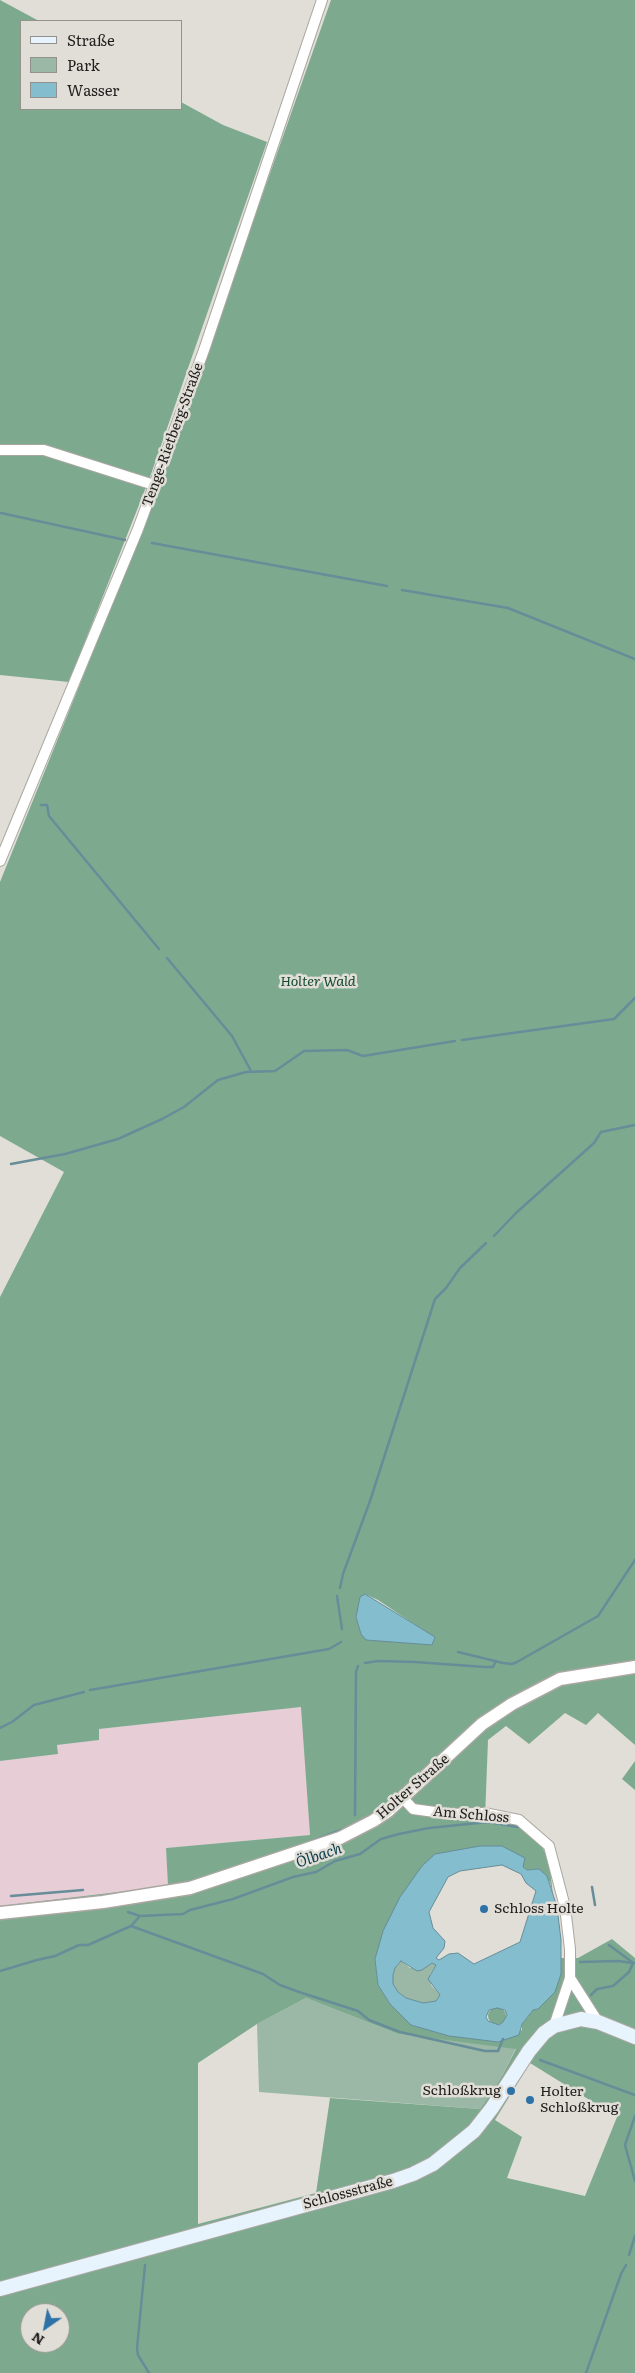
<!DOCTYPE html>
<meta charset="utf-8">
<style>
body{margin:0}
#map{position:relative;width:635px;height:2373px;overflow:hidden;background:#e1ded8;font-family:Literata,serif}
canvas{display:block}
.legend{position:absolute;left:20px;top:20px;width:162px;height:90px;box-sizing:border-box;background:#e1ded8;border:1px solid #93918d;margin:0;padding:6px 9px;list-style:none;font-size:15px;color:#1f1e1c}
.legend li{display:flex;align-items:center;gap:10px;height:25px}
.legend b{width:25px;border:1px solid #93918d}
.north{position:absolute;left:20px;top:2303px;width:50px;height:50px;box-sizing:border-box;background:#e1ded8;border:1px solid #93918d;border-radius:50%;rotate:213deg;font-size:14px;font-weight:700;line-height:20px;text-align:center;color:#1f1e1c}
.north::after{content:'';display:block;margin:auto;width:18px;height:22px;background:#2c72a7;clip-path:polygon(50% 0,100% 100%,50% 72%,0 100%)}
</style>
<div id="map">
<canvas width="635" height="2373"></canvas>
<ul class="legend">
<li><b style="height:6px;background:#e8f4fd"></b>Straße</li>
<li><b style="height:14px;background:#9bb7a6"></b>Park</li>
<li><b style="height:14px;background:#84bdcd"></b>Wasser</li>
</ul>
<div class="north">N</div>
</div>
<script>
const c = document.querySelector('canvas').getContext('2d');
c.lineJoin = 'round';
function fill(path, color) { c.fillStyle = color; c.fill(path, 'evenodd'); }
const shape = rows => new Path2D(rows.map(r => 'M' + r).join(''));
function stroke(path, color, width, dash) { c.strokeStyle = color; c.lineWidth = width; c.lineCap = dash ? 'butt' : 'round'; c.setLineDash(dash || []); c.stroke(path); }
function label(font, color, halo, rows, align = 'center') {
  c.font = font + ' Literata,serif'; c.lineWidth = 5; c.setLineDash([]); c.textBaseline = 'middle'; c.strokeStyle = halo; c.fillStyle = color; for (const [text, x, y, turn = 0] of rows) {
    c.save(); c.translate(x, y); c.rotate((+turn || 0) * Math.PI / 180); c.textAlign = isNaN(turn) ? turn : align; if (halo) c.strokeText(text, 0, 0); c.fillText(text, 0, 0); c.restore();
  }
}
fill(shape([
 [302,1707,310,1835,166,1848,168,1886,0,1906,0,1761,58,1754,57,1745,99,1740,99,1729]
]), '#e6cdd6');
fill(shape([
 [401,1961,410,1968,428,1966,432,1963,436,1965,430,1974,431,1985,440,1995,436,2001,423,2003,406,1998,398,1992,393,1984,393,1975,395,1968],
 [306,1998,398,2034,516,2048,502,2076,480,2109,259,2092,257,2024]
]), '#9bb7a6');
fill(shape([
 [0,0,39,21,21,21,21,109,181,109,181,102,223,125,267,142,150,477,69,682,0,675],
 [331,0,635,0,635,1745,598,1713,586,1725,565,1713,529,1744,506,1726,488,1740,485,1818,518,1823,539,1841,549,1860,553,1895,550,1882,539,1869,527,1870,523,1867,435,1854,375,1959,378,1985,390,2004,411,2025,498,2042,522,2030,522,2024,533,2010,538,2009,547,2000,561,1974,561,1958,578,1958,612,1939,635,1958,635,2373,0,2373,0,1906,168,1886,166,1848,310,1835,301,1707,99,1729,99,1740,57,1745,58,1754,0,1761,0,1297,64,1172,0,1136,0,882,160,486],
 [365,1594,378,1600,435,1638,361,1634,356,1617],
 [306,1998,398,2034,516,2049,502,2076,480,2109,330,2098,316,2193,198,2224,198,2063,257,2024],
 [530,2063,617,2117,585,2196,507,2178,522,2137,495,2120],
 [30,2313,60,2313,60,2343,30,2343],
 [635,1761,635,1790,622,1779],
 '488 2016a9 9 0 1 1 18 0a9 9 0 1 1-18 0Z'
]), '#7daa8f');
const water = shape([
 [365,1594,435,1637,432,1645,366,1640,361,1634,356,1617,360,1597,365,1594],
 [480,1846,502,1846,525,1858,523,1867,527,1870,539,1869,547,1876,557,1907,561,1940,561,1974,555,1992,538,2009,533,2010,522,2024,519,2035,498,2042,449,2036,411,2025,390,2004,378,1985,375,1959,383,1931,400,1897,422,1866,435,1854,480,1846],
 [502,1865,521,1874,526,1883,536,1891,520,1942,474,1964,458,1953,449,1954,439,1960,436,1958,444,1948,445,1941,433,1928,429,1912,448,1877,460,1871,502,1865],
 [401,1961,417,1971,422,1970,432,1963,436,1965,428,1979,440,1995,436,2001,423,2003,406,1998,398,1992,393,1984,393,1975,395,1968,401,1961],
 [497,2008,505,2010,507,2015,503,2022,499,2025,488,2021,486,2017,489,2010,497,2008]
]);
fill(water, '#84bdcd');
stroke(water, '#668d98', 1);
stroke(shape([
 [1,513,125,540],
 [152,543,387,586],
 [402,590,508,608,635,659],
 [41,805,47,805,49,816,159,949],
 [167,958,232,1036,251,1071],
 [462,1040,614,1019,635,998],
 [11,1164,65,1154,118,1139,162,1119,184,1107,218,1080,246,1072,275,1071,304,1051,347,1050,363,1056,455,1041],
 [494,1236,516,1213,594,1143,601,1132,635,1125],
 [340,1588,343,1574,370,1501,435,1299,446,1288,460,1268,486,1243],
 [337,1596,342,1629],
 [458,1652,503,1663,512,1664,517,1662,598,1616,635,1560],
 [365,1663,378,1661,415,1662,485,1667,493,1667,496,1661],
 [90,1690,329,1649,341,1642],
 [0,1728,12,1722,34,1705,84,1692],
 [355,1815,356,1672,358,1666],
 [307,1843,343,1829],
 [592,1887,595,1905],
 [11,1896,83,1890],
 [128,1912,140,1916],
 [131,1926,140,1916,183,1914,190,1910,233,1899,293,1877,316,1872,335,1861,360,1854,381,1839,399,1834,429,1828,488,1822,518,1827],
 [609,1945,632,1962],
 [580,1962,618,1961,633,1963],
 [0,1971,37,1960,55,1956,79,1945,88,1945,131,1926,263,1974,280,1985,299,1992,358,2011,369,2020,400,2032,485,2051,498,2051,503,2039],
 [591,1995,597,1989,613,1986,629,1972,633,1963,635,1963],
 [540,2060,635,2095],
 [635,2116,625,2145,635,2181],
 [629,2255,635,2236],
 [145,2265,137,2348,138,2355,149,2373],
 [586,2373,621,2274,626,2265]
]), '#668d98', 2.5);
const minor = shape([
 [0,450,44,450,154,485],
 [0,861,138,529,204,350,322,0],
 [403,1798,413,1809,449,1814,484,1813,519,1820,549,1846,565,1907,570,1949,570,1978,554,2026],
 [570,1978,598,2022]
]);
const tertiary = shape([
 [0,1913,103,1902,190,1888,340,1838,373,1821,388,1811,482,1724,512,1704,560,1679,635,1667]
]);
const secondary = shape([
 [0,2289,393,2181,413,2174,433,2164,474,2131,492,2108,529,2051,544,2033,554,2026,581,2019,598,2022,635,2037]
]);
stroke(minor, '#aaa7a1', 12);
stroke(tertiary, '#aaa7a1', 15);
stroke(secondary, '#aaa7a1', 16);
stroke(minor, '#fff', 10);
stroke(tertiary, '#fff', 12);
stroke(secondary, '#e8f4fd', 14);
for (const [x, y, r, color] of [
 [484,1909,5,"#2c72a7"],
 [511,2091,5,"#2c72a7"],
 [530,2100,5,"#2c72a7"]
]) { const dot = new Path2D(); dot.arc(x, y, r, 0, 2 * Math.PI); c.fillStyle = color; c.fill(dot); stroke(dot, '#e1ded8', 2); }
label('14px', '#1f1e1c', '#e1ded8', [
 ["Tenge-Rietberg-Straße",173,435,-70],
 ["Holter Straße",413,1787,-41],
 ["Am Schloss",471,1815,5],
 ["Schlossstraße",348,2193,-15]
]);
label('italic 14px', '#134b30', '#e1ded8', [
 ["Holter Wald",318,982]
]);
label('14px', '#1f1e1c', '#e1ded8', [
 ["Schloss Holte",494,1909],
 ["Schloßkrug",501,2091,"right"],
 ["Holter",540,2092],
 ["Schloßkrug",540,2108]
], 'left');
label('italic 15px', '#0a3e4b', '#e1ded8', [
 ["Ölbach",319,1856,-19]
]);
</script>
